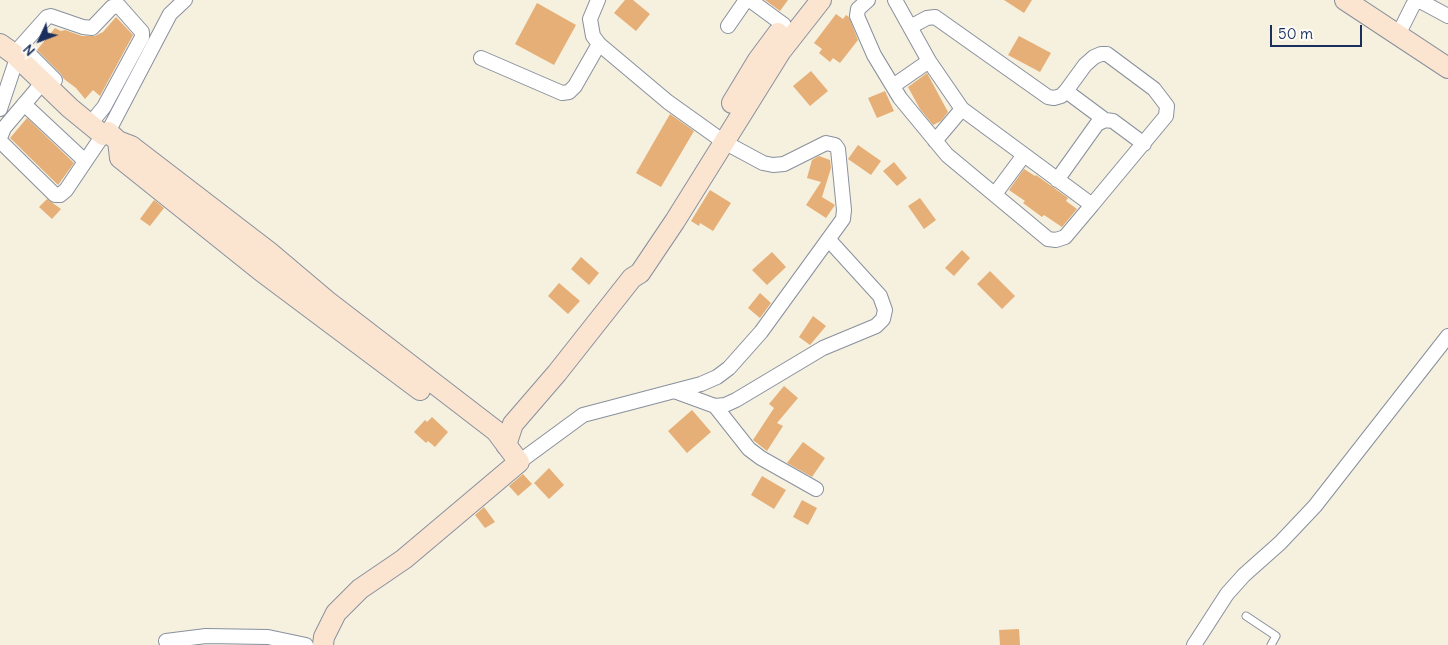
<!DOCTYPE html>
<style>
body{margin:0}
#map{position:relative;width:1448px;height:645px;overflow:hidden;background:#f6f0de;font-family:Delius,sans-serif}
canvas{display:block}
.north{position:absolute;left:15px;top:15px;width:50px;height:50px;-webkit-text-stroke:4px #fdfcf7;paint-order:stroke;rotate:227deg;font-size:14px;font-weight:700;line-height:20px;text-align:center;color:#1b2f5e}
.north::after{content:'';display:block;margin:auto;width:18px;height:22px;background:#1b2f5e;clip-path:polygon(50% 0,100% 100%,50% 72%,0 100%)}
.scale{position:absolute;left:1270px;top:25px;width:92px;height:22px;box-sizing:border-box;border:2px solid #1b2f5e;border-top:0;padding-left:6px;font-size:15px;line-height:18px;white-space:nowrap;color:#1b2f5e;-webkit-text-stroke:4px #fdfcf7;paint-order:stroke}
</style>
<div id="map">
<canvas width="1448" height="645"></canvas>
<div class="north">N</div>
<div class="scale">50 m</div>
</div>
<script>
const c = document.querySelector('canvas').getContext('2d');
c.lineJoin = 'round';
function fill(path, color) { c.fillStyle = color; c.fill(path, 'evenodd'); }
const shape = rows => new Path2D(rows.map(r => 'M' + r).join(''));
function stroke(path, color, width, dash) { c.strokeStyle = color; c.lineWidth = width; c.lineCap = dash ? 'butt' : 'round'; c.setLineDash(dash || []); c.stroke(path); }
fill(shape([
 [625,0,633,0,650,14,636,31,614,13],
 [765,0,788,0,780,11],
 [1004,0,1032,0,1024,13],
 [537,3,576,25,554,65,515,44],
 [836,14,843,19,846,15,849,17,858,40,840,63,833,58,830,62,819,53,822,49,814,43],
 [116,17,133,35,100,96,93,90,85,99,76,88,64,79,61,74,37,50,55,28,61,31,65,30,82,36,95,36,103,32],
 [1019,36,1051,53,1040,72,1008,55],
 [811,71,828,91,810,106,793,86],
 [927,73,948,112,941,121,933,125,920,109,908,87],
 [885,91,894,111,877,118,868,98],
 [670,114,694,131,661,187,636,173],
 [27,118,74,163,58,185,10,138],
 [858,145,881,161,871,175,848,159],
 [819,156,830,160,831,168,822,197,835,205,826,218,806,205,821,182,807,178,812,160],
 [894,162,907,178,897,186,883,171],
 [1024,169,1035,176,1036,175,1068,198,1066,201,1077,209,1062,227,1044,215,1042,217,1023,203,1025,201,1009,190],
 [710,190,731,203,713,231,700,223,699,226,691,221],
 [920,198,936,220,924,229,908,206],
 [47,199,61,209,52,219,39,207],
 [154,200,164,208,150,226,140,219],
 [962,250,970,258,954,276,945,268],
 [772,252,786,267,767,285,752,270],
 [581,257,599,273,589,285,571,269],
 [990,271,1015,296,1002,309,977,284],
 [559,283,580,301,568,314,548,296],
 [760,293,771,303,760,318,748,308],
 [813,316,826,326,810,345,799,337],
 [784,386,798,398,777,423,783,426,767,451,753,440,774,408,769,404],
 [692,410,711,432,687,453,668,431],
 [432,417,448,432,435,447,428,441,426,443,414,432,425,420,427,422],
 [803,442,825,458,812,477,787,463],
 [549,468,564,485,549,499,534,483],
 [523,474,532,484,518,496,509,486],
 [762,476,786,490,774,509,751,495],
 [802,500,817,508,808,525,793,517],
 [484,507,495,522,485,528,475,515],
 [1019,629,1020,645,1000,645,999,630]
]), '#e5af77');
const lane = shape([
 [1246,616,1276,636,1271,645]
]);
const street = shape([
 [750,0,784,25],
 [868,0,858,9,857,16,874,55,900,98,947,155,1048,239,1056,240,1065,237,1092,205],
 [895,0,910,27,929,61,962,109,1092,205,1166,116,1167,106,1154,89,1107,54,1101,54,1094,57,1085,65,1066,91,1061,96,1054,98,1048,97,935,17,927,18,910,27],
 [728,26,746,0],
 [1398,35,1413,5,1417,2,1422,2,1448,16],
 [22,47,55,80],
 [14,54,47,17,51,16,83,27,92,28,112,7,119,6,142,32,142,37,104,107,90,124],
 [481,58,562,93,569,92,575,86,599,44],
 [893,86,929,61],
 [1066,91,1105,120],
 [24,104,85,161],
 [0,109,17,58],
 [108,132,170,14,185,0],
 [0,138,4,128,43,82],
 [0,141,55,195,60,195,66,190,103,135],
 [935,141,962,109],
 [1057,180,1097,124,1105,120,1113,121,1144,144],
 [995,194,1024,155],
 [674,391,715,406,725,405,736,400,823,348,876,326,883,319,885,310,880,296,829,240],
 [715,406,749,449,761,458,816,489],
 [519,462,583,415,701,384,717,377,729,368,761,332,843,219,844,210,838,149,835,145,826,143,784,164,773,165,763,163,724,142,668,102,599,44,593,36,590,19,598,0],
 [166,641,206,636,268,637,306,645],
 [1194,645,1227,594,1244,575,1280,543,1315,506,1448,336]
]);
const secondary = shape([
 [1345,0,1448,68],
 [0,44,14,54,70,108,103,135,108,132,118,141,131,146,269,252,327,301,496,431,519,462,404,559,360,589,336,613,324,637,323,645],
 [732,103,758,60,778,33],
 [118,141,120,158,261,271,420,390],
 [506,445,513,424,557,373,632,278,640,273,675,221,781,51,821,0]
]);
stroke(lane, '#88909e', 9);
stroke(street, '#88909e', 16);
stroke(secondary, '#88909e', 22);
stroke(lane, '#fff', 7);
stroke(street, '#fff', 14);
stroke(secondary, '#fce5d0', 20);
</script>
